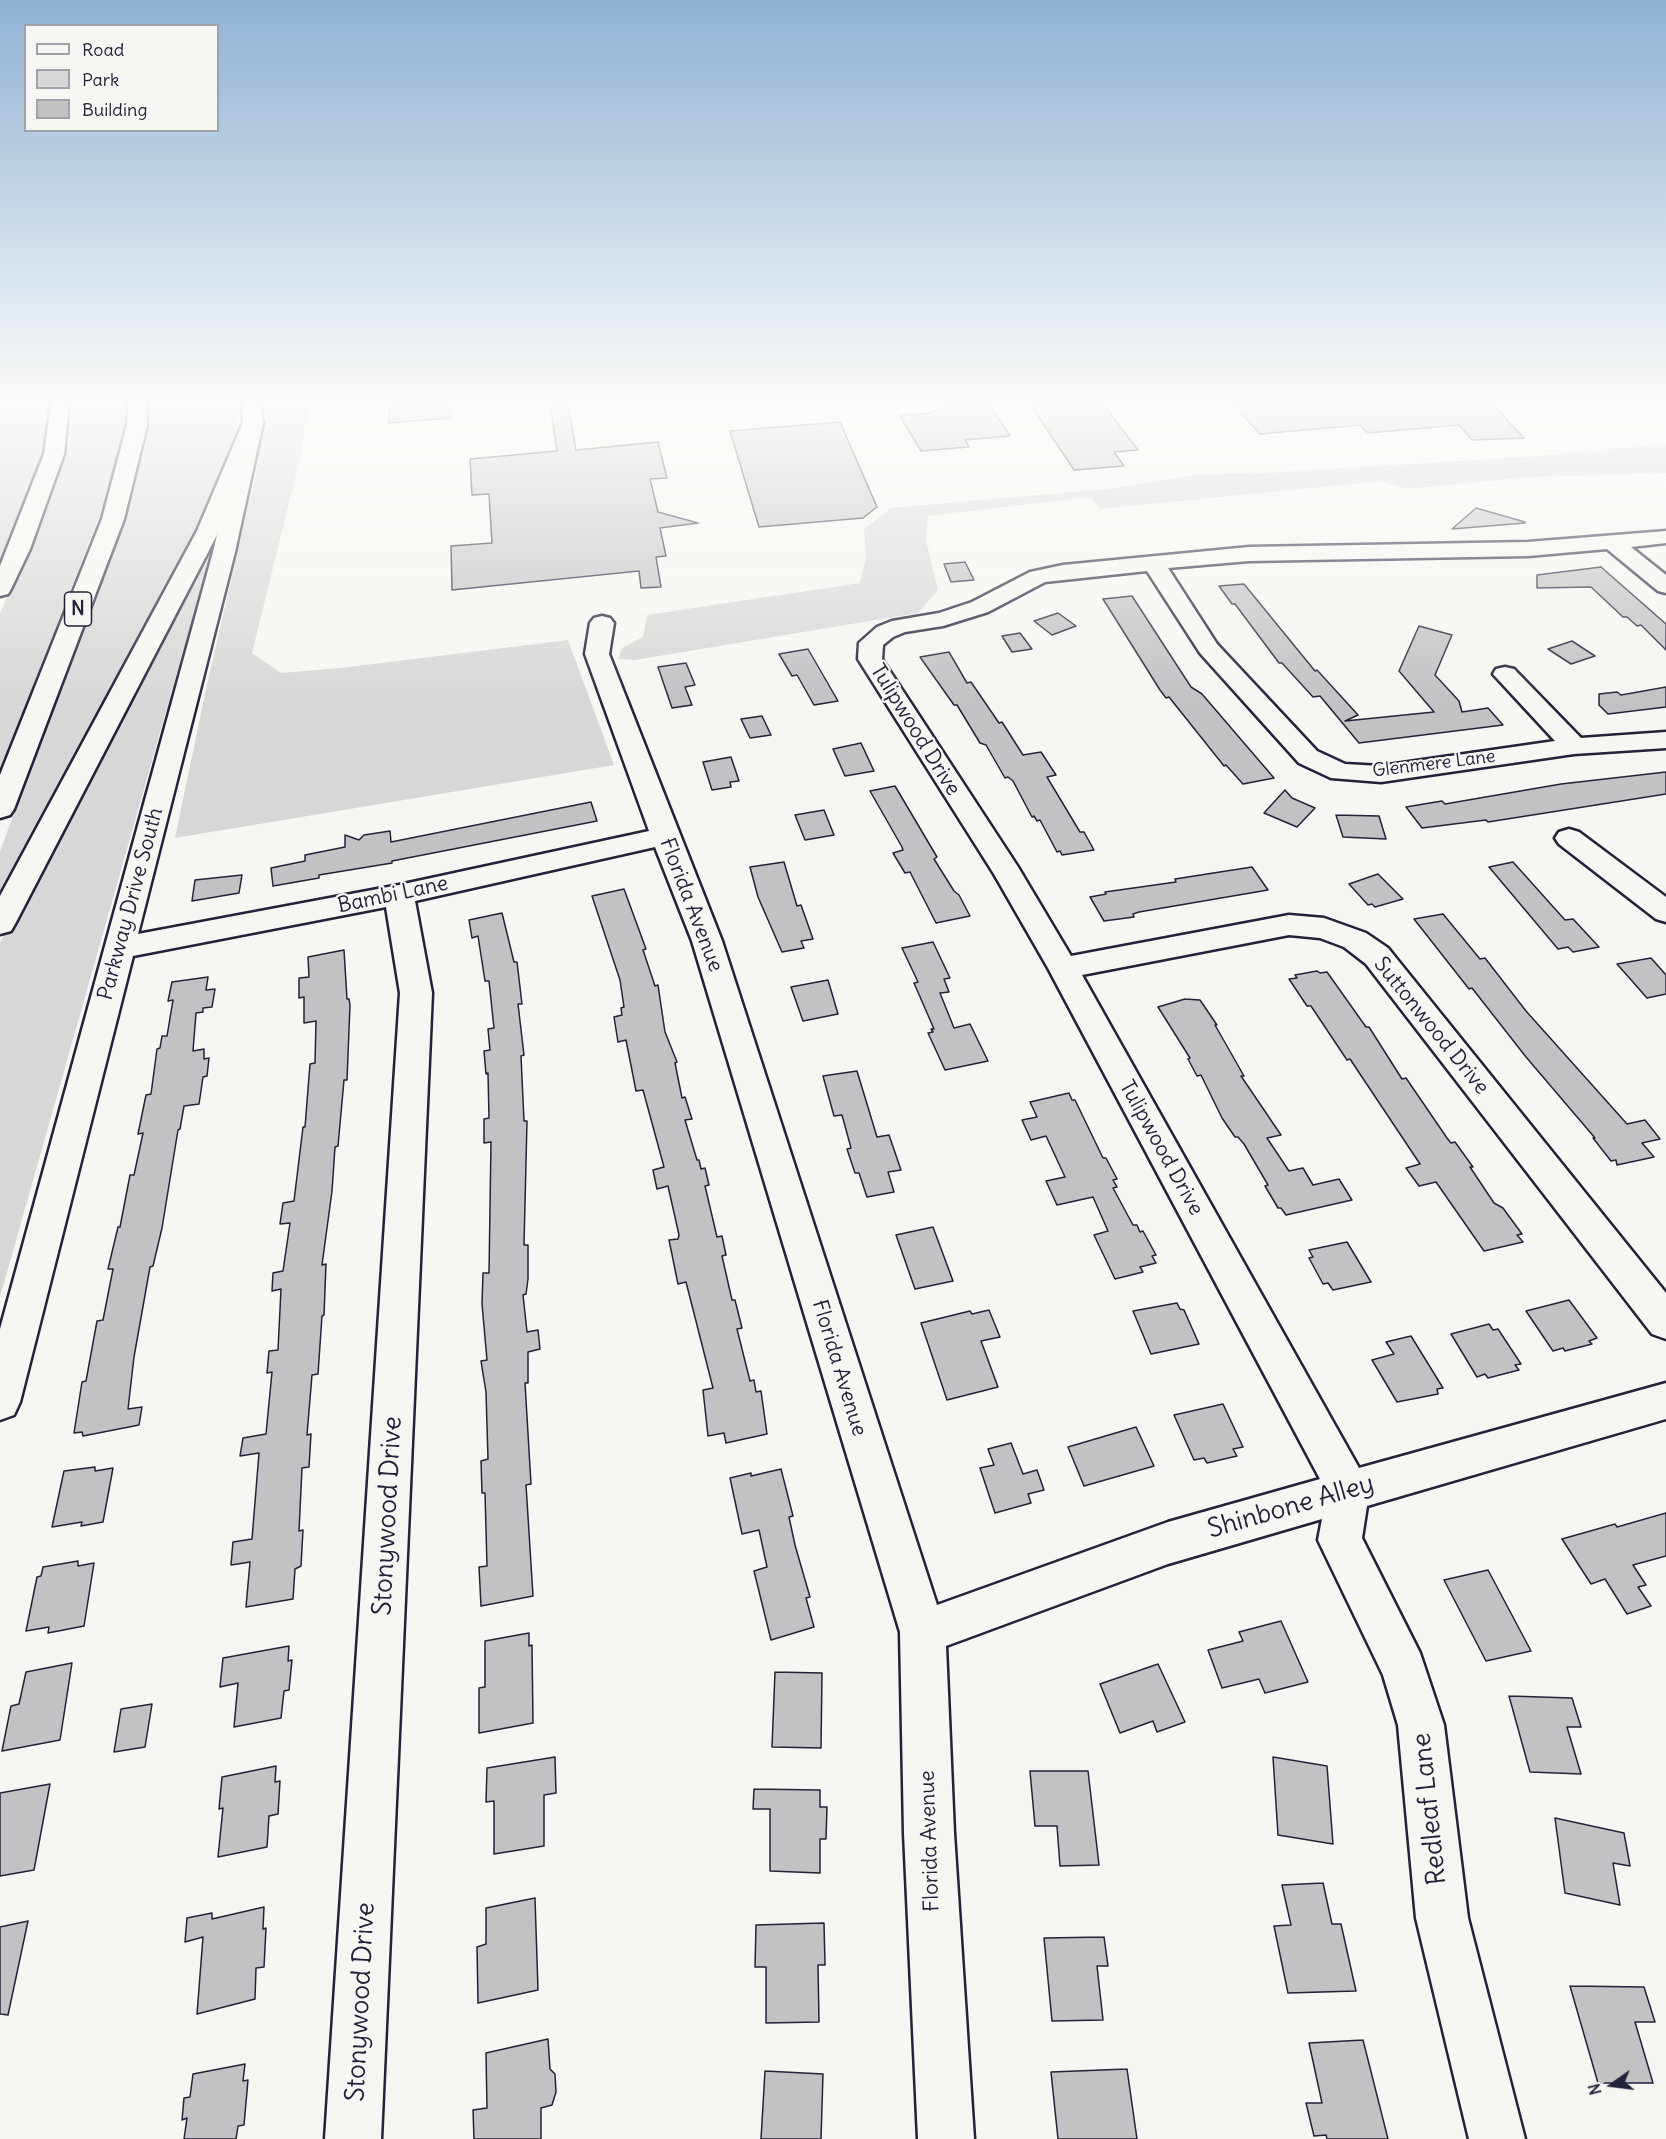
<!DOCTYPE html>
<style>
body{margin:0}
#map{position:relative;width:1666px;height:2139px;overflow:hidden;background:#f6f6f2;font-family:Delius,sans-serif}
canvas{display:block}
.legend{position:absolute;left:24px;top:24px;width:195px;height:108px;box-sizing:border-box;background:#f6f6f2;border:2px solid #a1a1a9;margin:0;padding:8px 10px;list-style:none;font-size:18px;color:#22223b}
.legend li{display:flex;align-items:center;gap:12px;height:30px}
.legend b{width:30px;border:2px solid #a1a1a9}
.north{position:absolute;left:1582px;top:2055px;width:60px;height:60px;-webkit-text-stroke:4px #f6f6f2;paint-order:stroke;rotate:256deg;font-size:16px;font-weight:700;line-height:24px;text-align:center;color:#22223b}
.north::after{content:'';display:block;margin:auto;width:21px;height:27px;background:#22223b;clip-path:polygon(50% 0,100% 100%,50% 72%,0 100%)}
</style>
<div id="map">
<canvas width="1666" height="2139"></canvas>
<ul class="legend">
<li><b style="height:8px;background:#f6f6f2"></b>Road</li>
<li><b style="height:16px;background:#d7d7d7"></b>Park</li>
<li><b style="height:16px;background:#c2c2c4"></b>Building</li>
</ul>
<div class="north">N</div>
</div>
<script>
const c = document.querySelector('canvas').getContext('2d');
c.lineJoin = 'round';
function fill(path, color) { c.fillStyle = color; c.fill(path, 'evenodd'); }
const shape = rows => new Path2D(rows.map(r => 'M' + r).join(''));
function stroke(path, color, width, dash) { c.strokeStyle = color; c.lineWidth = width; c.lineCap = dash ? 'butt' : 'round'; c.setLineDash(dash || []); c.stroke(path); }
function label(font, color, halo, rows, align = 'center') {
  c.font = font + ' Delius,sans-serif'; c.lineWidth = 4.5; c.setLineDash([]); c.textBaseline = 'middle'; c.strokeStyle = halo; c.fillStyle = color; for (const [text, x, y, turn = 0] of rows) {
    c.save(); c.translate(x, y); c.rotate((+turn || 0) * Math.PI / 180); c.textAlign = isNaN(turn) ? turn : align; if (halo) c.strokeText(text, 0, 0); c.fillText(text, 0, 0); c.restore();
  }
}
fill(shape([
 [0,404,52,404,50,431,39,481,0,568],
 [72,404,126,404,124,426,105,501,0,771,0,613,48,507,71,439],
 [147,404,236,404,238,427,228,465,216,503,0,912,0,851,98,590,145,448],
 [268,404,308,404,303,446,252,653,281,673,341,668,568,640,614,765,175,838,206,689,256,473],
 [1666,444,1666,473,1529,477,1407,489,1381,481,1100,509,1091,497,928,516,926,540,938,590,918,613,635,660,618,659,622,648,643,637,647,615,860,583,866,557,864,529,891,508,1107,489,1201,474,1267,473,1538,456],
 [210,547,212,549,0,1297,0,943]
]), '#d7d7d7');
const building = shape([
 [390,404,450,404,450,418,389,423,390,404],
 [550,404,568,404,576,450,658,442,667,478,650,479,658,512,698,523,660,528,666,556,656,557,661,587,641,588,639,571,452,590,451,546,492,543,489,494,472,495,470,459,557,451,550,404],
 [989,404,1010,436,965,440,969,447,921,451,900,416,931,413,947,405,989,404],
 [1030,404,1103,404,1138,450,1114,452,1124,466,1074,470,1030,404],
 [1233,404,1492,404,1524,438,1472,440,1459,425,1368,433,1360,425,1260,434,1233,404],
 [840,422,877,507,863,518,759,527,730,431,840,422],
 [1476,508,1525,522,1525,523,1452,529,1476,508],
 [965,562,974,580,951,582,944,564,965,562],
 [1601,567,1666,624,1666,650,1641,625,1637,626,1627,617,1623,617,1591,587,1537,588,1537,575,1601,567],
 [1244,584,1315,671,1317,670,1358,715,1345,721,1434,712,1399,671,1419,626,1452,635,1435,675,1459,701,1462,712,1488,708,1503,725,1359,743,1320,696,1313,697,1282,663,1279,663,1235,604,1232,604,1219,586,1244,584],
 [1132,596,1191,687,1202,694,1274,778,1243,784,1226,765,1224,766,1169,697,1166,698,1160,690,1103,599,1132,596],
 [1058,613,1076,626,1052,635,1034,621,1058,613],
 [1020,633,1032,649,1012,652,1002,636,1020,633],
 [1572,641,1595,656,1571,664,1548,649,1572,641],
 [808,649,838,701,814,705,797,675,792,676,779,654,808,649],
 [949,652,967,683,971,682,999,723,1002,722,1023,755,1041,752,1056,775,1047,777,1080,832,1084,832,1094,850,1062,855,1060,851,1057,852,1040,820,1037,821,1034,816,1032,817,1013,781,1008,777,1005,778,986,745,980,743,957,705,954,705,920,657,949,652],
 [686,663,695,685,685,687,692,705,672,708,658,667,686,663],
 [1666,687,1666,707,1608,714,1599,705,1599,694,1617,692,1621,695,1666,687],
 [762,716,771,735,750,738,741,719,762,716],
 [861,743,874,771,845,776,833,749,861,743],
 [731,757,739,781,730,782,731,787,712,790,703,762,731,757],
 [1666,772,1666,794,1488,822,1486,820,1422,828,1406,807,1442,801,1445,804,1561,784,1666,772],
 [895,786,937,857,934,859,954,891,959,895,970,916,936,923,910,872,905,873,893,853,903,850,902,847,870,791,895,786],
 [1285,790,1292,798,1315,808,1297,827,1264,813,1285,790],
 [591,802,597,821,392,861,392,863,319,875,319,878,273,886,271,868,305,861,305,855,345,847,345,835,359,840,364,835,390,831,391,842,591,802],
 [824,810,834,835,805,840,795,815,824,810],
 [1336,815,1379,816,1386,839,1343,837,1336,815],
 [784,862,797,906,801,905,813,939,801,941,804,948,782,952,758,897,750,867,784,862],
 [1513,862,1565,920,1573,919,1599,947,1573,952,1568,947,1558,949,1489,867,1513,862],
 [1252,867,1268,890,1139,912,1133,914,1134,917,1104,921,1090,897,1106,894,1105,892,1176,882,1175,879,1252,867],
 [1378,874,1403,899,1375,907,1372,904,1368,905,1349,884,1378,874],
 [242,875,239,893,192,901,195,880,242,875],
 [624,889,646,949,643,950,655,986,658,985,665,1032,677,1062,675,1063,682,1098,685,1097,692,1119,685,1120,697,1160,699,1160,701,1169,705,1168,709,1185,705,1186,717,1237,722,1236,726,1255,722,1256,732,1300,735,1300,742,1328,737,1329,750,1381,754,1380,756,1392,761,1391,767,1434,726,1443,724,1433,708,1436,703,1390,713,1388,686,1282,678,1284,669,1240,678,1239,679,1235,668,1186,657,1189,653,1170,664,1167,643,1090,636,1091,626,1040,618,1042,614,1017,622,1015,621,1008,624,1007,620,980,592,896,624,889],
 [502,913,514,962,517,962,522,1004,518,1004,524,1055,521,1056,524,1121,527,1121,524,1245,528,1245,528,1279,526,1294,523,1295,527,1332,538,1330,540,1349,528,1352,528,1383,525,1383,531,1484,526,1485,533,1596,481,1606,479,1567,487,1566,485,1493,482,1493,481,1461,488,1459,486,1392,481,1361,487,1360,482,1304,483,1273,489,1273,491,1142,484,1143,484,1119,489,1118,488,1073,486,1074,484,1051,490,1050,488,1029,494,1028,489,981,485,981,478,936,472,938,469,920,502,913],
 [1443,914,1480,959,1485,958,1526,1011,1627,1124,1645,1120,1660,1139,1642,1143,1654,1157,1617,1165,1616,1160,1611,1161,1593,1138,1595,1138,1526,1057,1472,988,1469,989,1414,919,1443,914],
 [933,942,950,978,944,979,949,992,940,993,954,1028,970,1024,988,1061,945,1070,928,1033,933,1032,931,1029,934,1029,914,983,918,982,902,948,933,942],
 [344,950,347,999,349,999,350,1005,347,1080,344,1080,338,1146,335,1147,332,1191,322,1265,326,1264,324,1315,322,1316,318,1374,312,1375,307,1435,311,1434,309,1467,302,1468,299,1531,303,1530,301,1566,295,1569,293,1599,246,1607,250,1562,231,1565,233,1542,252,1539,259,1453,240,1456,243,1438,266,1434,272,1372,267,1373,269,1351,278,1350,281,1289,272,1291,273,1273,283,1271,290,1223,280,1224,283,1203,294,1201,303,1127,305,1127,310,1064,315,1063,316,1021,304,1023,304,997,299,998,299,978,309,977,308,957,344,950],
 [1651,958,1666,975,1666,994,1647,998,1617,964,1651,958],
 [1317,971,1320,973,1327,972,1366,1027,1369,1027,1402,1079,1406,1078,1447,1138,1451,1143,1455,1142,1473,1167,1470,1167,1494,1203,1503,1208,1522,1234,1517,1235,1523,1242,1484,1251,1436,1182,1419,1186,1406,1168,1420,1164,1350,1059,1347,1060,1311,1006,1307,1006,1289,979,1297,978,1295,975,1317,971],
 [208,977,206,990,215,989,212,1007,203,1008,203,1012,196,1013,193,1051,204,1049,204,1059,209,1058,207,1076,203,1077,199,1104,184,1106,180,1129,178,1130,162,1228,153,1266,150,1267,134,1357,128,1409,142,1407,139,1425,83,1436,82,1432,74,1433,82,1382,86,1381,97,1321,103,1320,113,1269,108,1269,118,1227,120,1227,130,1175,134,1175,143,1133,138,1134,146,1095,151,1094,157,1049,160,1048,162,1036,167,1036,173,1000,168,1001,172,982,208,977],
 [828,980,838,1014,803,1021,791,987,828,980],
 [1185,999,1200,1000,1217,1025,1215,1025,1244,1076,1241,1076,1281,1135,1267,1138,1289,1171,1303,1168,1313,1185,1339,1179,1352,1200,1286,1215,1281,1208,1278,1208,1265,1186,1268,1185,1244,1144,1238,1137,1235,1137,1222,1118,1201,1075,1197,1076,1188,1059,1190,1058,1158,1007,1185,999],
 [857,1071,877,1137,889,1135,901,1170,888,1172,894,1192,867,1197,859,1173,855,1173,847,1149,851,1148,842,1115,834,1116,823,1076,857,1071],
 [1069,1093,1072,1100,1075,1100,1103,1158,1106,1158,1117,1179,1113,1180,1117,1187,1113,1188,1133,1225,1137,1225,1140,1232,1143,1231,1156,1255,1152,1256,1156,1263,1140,1267,1143,1272,1115,1279,1094,1235,1108,1231,1093,1197,1057,1205,1046,1181,1065,1177,1046,1136,1031,1140,1022,1120,1037,1117,1030,1102,1069,1093],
 [933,1227,953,1281,915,1289,896,1235,933,1227],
 [1347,1242,1371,1282,1333,1290,1328,1283,1323,1284,1309,1258,1313,1257,1309,1250,1347,1242],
 [1569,1300,1597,1338,1589,1341,1592,1344,1565,1351,1563,1348,1553,1351,1526,1311,1569,1300],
 [1177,1303,1180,1309,1184,1310,1199,1344,1151,1354,1133,1311,1177,1303],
 [989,1310,1000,1337,981,1341,998,1387,947,1400,921,1323,970,1311,972,1314,989,1310],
 [1489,1324,1493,1330,1498,1329,1521,1364,1515,1365,1519,1370,1488,1378,1485,1374,1477,1377,1451,1334,1489,1324],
 [1411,1336,1443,1388,1437,1389,1438,1394,1397,1402,1372,1360,1394,1354,1386,1342,1411,1336],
 [1223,1404,1243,1447,1233,1449,1237,1456,1207,1463,1204,1458,1194,1460,1174,1415,1223,1404],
 [1136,1427,1154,1466,1084,1486,1068,1447,1136,1427],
 [1011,1443,1023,1474,1037,1470,1044,1490,1028,1494,1031,1503,995,1513,980,1468,994,1465,988,1449,1011,1443],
 [95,1467,95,1471,113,1468,103,1522,81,1526,82,1522,52,1527,64,1471,95,1467],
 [781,1469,793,1516,789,1517,795,1545,810,1597,806,1598,814,1627,771,1640,754,1571,767,1567,759,1530,742,1534,730,1478,751,1473,751,1476,781,1469],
 [1666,1513,1666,1556,1633,1565,1646,1585,1638,1587,1651,1606,1627,1614,1605,1579,1591,1584,1562,1539,1615,1524,1617,1527,1666,1513],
 [78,1561,78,1566,94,1563,84,1626,48,1633,49,1627,26,1631,37,1577,41,1576,43,1567,78,1561],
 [1488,1570,1531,1651,1486,1661,1444,1580,1488,1570],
 [1281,1621,1308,1682,1265,1693,1259,1679,1222,1688,1208,1650,1243,1641,1239,1632,1281,1621],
 [529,1633,529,1646,532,1645,533,1723,479,1733,479,1688,485,1687,485,1641,529,1633],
 [289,1646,288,1661,292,1660,289,1690,284,1691,281,1718,234,1727,238,1683,220,1687,223,1658,289,1646],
 [72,1663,60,1740,2,1751,11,1706,19,1704,26,1672,72,1663],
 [1158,1664,1185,1722,1157,1732,1153,1721,1120,1733,1100,1684,1158,1664],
 [775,1672,822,1673,821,1748,772,1747,775,1672],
 [1509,1696,1572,1698,1581,1727,1567,1727,1581,1774,1530,1772,1509,1696],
 [152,1704,145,1747,114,1752,121,1709,152,1704],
 [555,1757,556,1793,544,1795,544,1846,494,1854,494,1801,486,1802,487,1768,555,1757],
 [1273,1757,1327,1766,1333,1844,1278,1835,1273,1757],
 [276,1766,275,1782,280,1781,278,1814,269,1816,267,1847,218,1857,223,1808,219,1809,222,1777,276,1766],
 [1030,1771,1088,1771,1099,1865,1060,1866,1057,1826,1035,1826,1030,1771],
 [50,1784,34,1870,0,1876,0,1793,50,1784],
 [754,1789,820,1790,820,1807,827,1807,826,1839,820,1839,820,1873,770,1871,770,1809,753,1809,754,1789],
 [1555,1818,1624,1833,1630,1866,1613,1863,1620,1905,1565,1893,1555,1818],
 [1323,1883,1332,1924,1341,1924,1356,1991,1288,1993,1274,1926,1291,1925,1282,1885,1323,1883],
 [535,1898,538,1990,478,2003,477,1947,486,1944,486,1908,535,1898],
 [264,1907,263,1929,266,1928,264,1967,256,1968,255,1999,197,2014,203,1937,185,1942,187,1918,212,1913,212,1919,264,1907],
 [28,1921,8,2015,0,2014,0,1927,28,1921],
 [824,1923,825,1965,818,1965,819,2022,766,2023,766,1967,755,1967,756,1925,824,1923],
 [1104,1937,1108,1966,1097,1966,1103,2020,1052,2021,1044,1938,1104,1937],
 [1570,1986,1644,1987,1655,2022,1635,2022,1653,2083,1598,2083,1570,1986],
 [548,2039,550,2069,555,2074,556,2092,552,2105,541,2108,541,2139,474,2139,473,2110,487,2108,486,2053,548,2039],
 [1363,2040,1388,2139,1327,2139,1326,2135,1314,2136,1306,2103,1322,2103,1309,2043,1363,2040],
 [245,2064,243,2081,248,2080,244,2125,238,2126,236,2139,184,2139,187,2118,182,2120,184,2098,190,2097,193,2074,245,2064],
 [1127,2069,1137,2139,1058,2139,1051,2072,1127,2069],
 [765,2071,823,2074,821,2139,761,2139,765,2071]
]);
fill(building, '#c2c2c4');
stroke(building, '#22223b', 1.5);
const minor = shape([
 [242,404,260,404,263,423,235,552,138,934,399,885,649,831,585,654,590,623,594,618,602,616,610,618,614,623,609,654,722,941,937,1605,1168,1522,1320,1479,1048,968,994,874,858,659,859,643,877,627,892,621,939,613,972,602,1030,572,1063,565,1249,547,1528,542,1666,531,1666,543,1631,547,1666,575,1666,593,1658,591,1607,549,1528,556,1249,561,1168,568,1217,644,1317,751,1345,764,1381,766,1555,741,1493,674,1496,669,1505,667,1514,669,1581,738,1666,732,1666,748,1574,754,1381,782,1331,778,1299,763,1200,653,1147,571,1045,582,988,612,943,626,905,632,893,637,883,645,882,659,1018,867,1071,956,1289,915,1324,918,1366,933,1388,948,1666,1293,1666,1339,1652,1334,1366,964,1344,947,1320,938,1289,935,1082,975,1359,1468,1666,1383,1666,1419,1367,1506,1362,1538,1420,1653,1444,1725,1468,1918,1525,2139,1469,2139,1416,1918,1398,1725,1383,1675,1318,1540,1322,1519,1168,1564,946,1646,954,1833,974,2139,918,2139,904,1833,900,1632,692,941,655,847,415,901,432,993,381,2139,325,2139,400,993,386,907,133,956,20,1402,14,1415,0,1420,0,1329,213,552,243,423,242,404],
 [1569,829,1579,832,1666,897,1666,922,1656,919,1559,844,1555,838,1559,832,1569,829]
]);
const highway = shape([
 [51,404,69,404,64,454,30,549,11,589,8,594,0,596,0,566,44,454,51,404],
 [128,404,146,404,147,425,124,519,14,809,10,815,0,818,0,775,102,519,127,425,128,404],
 [253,417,260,419,263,423,219,531,15,924,11,931,0,934,0,896,197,531,243,423,246,419,253,417]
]);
stroke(minor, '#22223b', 5);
stroke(highway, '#22223b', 5);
fill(minor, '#f6f6f2');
fill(highway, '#f6f6f2');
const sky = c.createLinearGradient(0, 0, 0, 704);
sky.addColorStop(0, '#90b1d3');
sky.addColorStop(0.57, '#fbfbf9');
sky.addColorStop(1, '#fbfbf900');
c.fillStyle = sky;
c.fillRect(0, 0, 1666, 704);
label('18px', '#22223b', '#f6f6f2', [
 ["Glenmere Lane",1434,764,-7]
]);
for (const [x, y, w] of [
 [78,609,27]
]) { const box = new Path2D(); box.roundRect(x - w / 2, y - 17, w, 34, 4.5); c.fillStyle = '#f6f6f2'; c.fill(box); stroke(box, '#22223b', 1.5); }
label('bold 20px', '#22223b', null, [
 ["N",78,609]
]);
label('21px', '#22223b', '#f6f6f2', [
 ["Tulipwood Drive",915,730,58],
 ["Bambi Lane",393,895,-12],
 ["Parkway Drive South",131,904,-75],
 ["Florida Avenue",691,905,69],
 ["Suttonwood Drive",1431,1026,51],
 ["Tulipwood Drive",1161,1148,61],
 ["Florida Avenue",839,1368,73],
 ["Florida Avenue",930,1841,-92]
]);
label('26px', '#22223b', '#f6f6f2', [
 ["Shinbone Alley",1291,1507,-16],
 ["Stonywood Drive",388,1516,-87],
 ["Redleaf Lane",1430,1809,-96],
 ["Stonywood Drive",361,2002,-87]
]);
</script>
